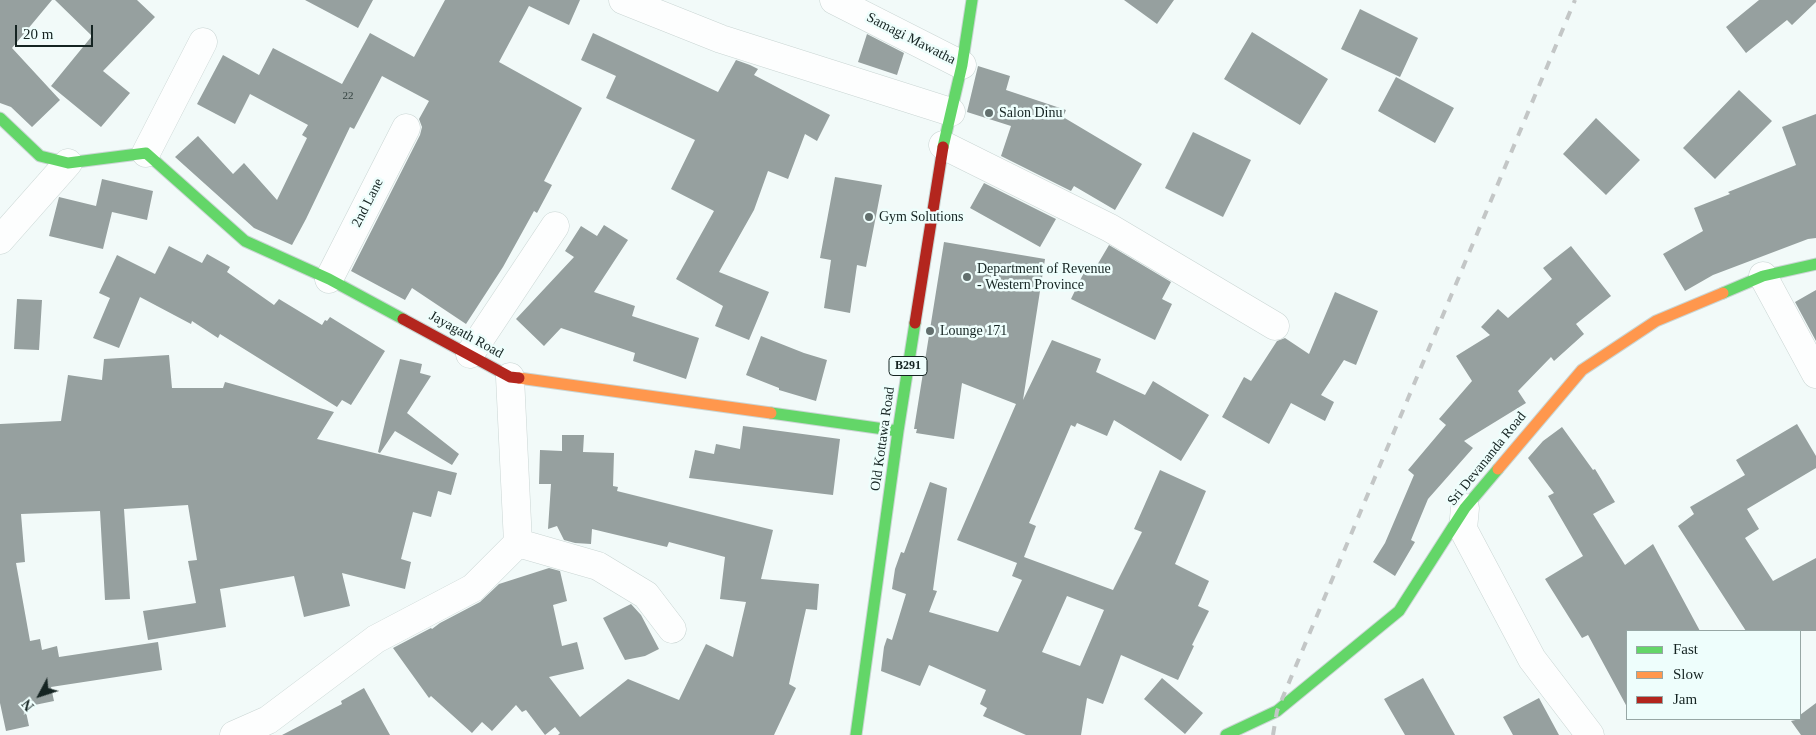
<!DOCTYPE html>
<style>
body{margin:0}
#map{position:relative;width:1816px;height:735px;overflow:hidden;background:#f2faf9;font-family:Georgia,serif}
canvas{display:block}
.legend{position:absolute;left:1626px;top:630px;width:175px;height:90px;box-sizing:border-box;background:#eefefc;border:1px solid #97a7a5;margin:0;padding:6px 9px;list-style:none;font-size:15px;color:#152422}
.legend li{display:flex;align-items:center;gap:10px;height:25px}
.legend b{width:25px;border:1px solid #97a7a5}
.north{position:absolute;left:15px;top:670px;width:50px;height:50px;-webkit-text-stroke:4px #eefefc;paint-order:stroke;rotate:230deg;font-size:14px;font-weight:700;line-height:20px;text-align:center;color:#152422}
.north::after{content:'';display:block;margin:auto;width:18px;height:22px;background:#152422;clip-path:polygon(50% 0,100% 100%,50% 72%,0 100%)}
.scale{position:absolute;left:15px;top:25px;width:78px;height:22px;box-sizing:border-box;border:2px solid #152422;border-top:0;padding-left:6px;font-size:15px;line-height:18px;white-space:nowrap;color:#152422;-webkit-text-stroke:4px #eefefc;paint-order:stroke}
</style>
<div id="map">
<canvas width="1816" height="735"></canvas>
<ul class="legend">
<li><b style="height:6px;background:#63d668"></b>Fast</li>
<li><b style="height:6px;background:#ff974d"></b>Slow</li>
<li><b style="height:6px;background:#b3261e"></b>Jam</li>
</ul>
<div class="north">N</div>
<div class="scale">20 m</div>
</div>
<script>
const c = document.querySelector('canvas').getContext('2d');
c.lineJoin = 'round';
function fill(path, color) { c.fillStyle = color; c.fill(path, 'evenodd'); }
const shape = rows => new Path2D(rows.map(r => 'M' + r).join(''));
function stroke(path, color, width, dash) { c.strokeStyle = color; c.lineWidth = width; c.lineCap = dash ? 'butt' : 'round'; c.setLineDash(dash || []); c.stroke(path); }
function label(font, color, halo, rows, align = 'center') {
  c.font = font + ' Georgia,serif'; c.lineWidth = 5; c.setLineDash([]); c.textBaseline = 'middle'; c.strokeStyle = halo; c.fillStyle = color; for (const [text, x, y, turn = 0] of rows) {
    c.save(); c.translate(x, y); c.rotate((+turn || 0) * Math.PI / 180); c.textAlign = isNaN(turn) ? turn : align; if (halo) c.strokeText(text, 0, 0); c.fillText(text, 0, 0); c.restore();
  }
}
fill(shape([
 [0,0,52,0,12,48,60,100,32,127,11,107,0,103],
 [55,0,137,0,155,17,103,71,130,93,101,127,51,86,92,36],
 [305,0,373,0,358,28],
 [445,0,580,0,569,25,529,6,499,62,582,108,544,181,552,185,537,213,534,211,503,267,466,324,412,288,405,300,351,271,420,135,422,127,419,119,429,101,382,76,354,129,350,127,306,219,292,245,254,228,175,157,198,136,233,174,244,163,277,200,307,138,302,135,308,125,250,94,235,124,197,104,223,55,259,75,273,48,342,84,370,33,414,57],
 [1124,0,1174,0,1157,24],
 [1759,0,1816,0,1816,2,1792,25,1787,20,1746,53,1726,27],
 [1360,9,1418,38,1400,77,1341,49],
 [1252,32,1328,79,1300,125,1224,79],
 [593,33,718,92,736,60,750,65,758,69,754,75,830,115,817,141,805,134,788,179,768,171,754,210,719,272,769,292,749,340,715,326,723,306,676,279,714,211,671,189,695,140,606,98,616,76,581,60],
 [867,34,904,53,897,75,858,62],
 [978,66,1010,76,1006,90,1066,110,1063,117,1142,164,1115,210,1074,186,1071,191,1001,156,1011,126,967,112],
 [1396,77,1454,108,1435,143,1378,111],
 [1739,90,1772,121,1715,179,1683,148],
 [1816,114,1816,238,1808,239,1713,275,1685,291,1663,254,1703,231,1694,208,1730,194,1728,192,1796,165,1782,127],
 [1596,118,1640,160,1606,195,1563,154],
 [1193,132,1251,160,1223,217,1165,188],
 [835,177,882,185,866,267,857,265,850,313,824,308,831,260,820,258],
 [102,179,153,191,147,220,112,212,103,249,49,236,59,197,96,206],
 [984,183,1056,219,1040,247,970,208],
 [604,225,628,240,594,292,635,306,632,316,699,338,686,379,633,361,635,353,561,328,544,346,516,319,574,257,565,251,581,226,597,236],
 [944,242,1045,259,1023,400,1052,340,1101,359,1096,372,1145,395,1153,381,1209,415,1181,461,1114,420,1107,436,1077,423,1075,427,1071,425,1029,523,1036,526,1024,557,1113,590,1142,532,1134,529,1160,470,1206,491,1175,564,1209,581,1198,606,1209,611,1192,645,1194,646,1178,680,1121,655,1103,704,1087,698,1081,735,1026,735,983,716,987,708,980,704,986,690,929,665,920,686,881,671,884,647,887,638,892,640,906,594,892,589,895,569,901,552,904,553,930,482,947,488,933,590,937,591,929,612,998,632,1022,580,1012,576,1017,563,957,540,1016,404,962,383,954,439,916,433,917,429,914,429],
 [1067,596,1104,610,1080,666,1042,652],
 [1109,245,1171,282,1162,299,1172,304,1155,340,1071,299,1087,266,1096,267],
 [169,246,202,263,207,254,230,267,227,272,274,305,279,299,322,325,325,320,327,321,330,317,385,351,351,405,342,400,337,407,220,334,218,338,192,321,191,324,140,297,119,348,93,338,110,298,99,293,117,255,155,274],
 [1571,246,1611,296,1576,324,1584,334,1554,361,1551,357,1518,391,1526,403,1464,441,1473,448,1428,499,1411,540,1415,542,1395,576,1373,562,1385,543,1414,475,1408,470,1446,425,1439,419,1472,381,1456,356,1490,335,1481,327,1498,309,1508,318,1552,279,1543,268],
 [1816,290,1816,341,1795,302],
 [1335,292,1378,311,1356,365,1344,360,1321,395,1334,402,1325,421,1291,403,1269,444,1222,417,1244,377,1251,381,1277,341,1285,338,1309,354],
 [17,299,42,300,39,350,14,349],
 [761,336,804,353,827,360,816,401,779,390,779,388,746,375],
 [169,355,172,388,223,388,225,382,334,412,317,439,457,473,451,495,438,491,431,517,413,512,401,559,411,562,405,589,342,573,350,606,304,617,294,576,220,589,226,627,148,640,143,611,196,603,188,561,197,560,188,505,124,509,130,599,105,600,100,511,21,514,25,562,16,563,30,641,40,639,42,650,57,646,59,657,158,642,162,670,51,687,54,701,25,707,29,726,6,731,0,703,0,424,61,421,68,375,102,380,104,359],
 [400,359,422,364,420,373,431,376,407,413,459,454,452,465,395,431,380,453,378,452],
 [1797,424,1816,456,1816,468,1747,509,1759,529,1745,538,1773,581,1816,558,1816,631,1746,631,1678,526,1694,514,1690,507,1745,475,1736,460],
 [743,426,840,439,833,495,689,478,695,450,714,454,716,444,740,449],
 [1562,427,1593,470,1595,469,1615,502,1593,514,1625,565,1653,544,1700,631,1627,631,1627,707,1588,635,1582,638,1545,579,1583,556,1548,496,1554,493,1528,458,1543,441],
 [562,435,584,435,583,452,614,453,613,486,618,487,617,491,773,530,761,579,819,584,817,610,806,609,789,684,796,688,774,735,558,735,560,733,555,727,545,735,526,710,522,712,516,705,492,731,482,722,472,733,431,696,429,698,393,648,431,628,432,629,440,623,480,602,499,584,549,568,560,571,567,601,553,605,562,646,577,642,584,669,549,677,580,717,628,679,679,700,706,644,733,657,746,602,720,599,725,557,669,542,667,547,592,529,591,544,575,543,564,540,557,526,548,529,551,484,539,484,540,450,562,451],
 [631,604,641,615,659,649,645,656,625,660,603,618],
 [1162,678,1203,713,1185,734,1144,699],
 [1423,678,1455,735,1405,735,1384,699],
 [364,688,390,735,282,735,342,704,341,701],
 [1539,698,1559,735,1513,735,1503,717],
 [1816,703,1816,735,1801,735,1791,721,1800,719,1800,715]
]), '#96a09f');
const street = shape([
 [623,0,721,39,951,112],
 [834,0,962,65],
 [943,145,1110,228,1275,326],
 [146,153,203,42],
 [0,240,68,163],
 [1763,276,1816,374],
 [329,279,406,128],
 [470,354,555,226],
 [1465,508,1463,529,1532,659,1590,735],
 [518,543,598,566,646,595,672,629],
 [234,735,268,720,376,639,473,588,518,543,510,377]
]);
const fast = shape([
 [0,118,40,156,68,163,146,153,245,241,329,279,403,319],
 [943,147,962,65,972,0],
 [1723,293,1763,276,1816,264],
 [771,413,898,431],
 [856,735,898,431,915,323],
 [1226,735,1277,711,1399,611,1465,508,1498,469]
]);
const slow = shape([
 [519,378,771,413],
 [1498,469,1582,370,1656,321,1723,293]
]);
const jam = shape([
 [403,319,510,377,519,378],
 [915,323,943,147]
]);
stroke(street, '#c9d5d3', 29);
stroke(fast, '#c9d5d3', 13);
stroke(slow, '#c9d5d3', 13);
stroke(jam, '#c9d5d3', 13);
stroke(street, '#fdfefe', 28);
stroke(fast, '#63d668', 11);
stroke(slow, '#ff974d', 11);
stroke(jam, '#b3261e', 11);
stroke(shape([
 [1273,735,1277,711,1575,0]
]), '#c3c6c6', 4, [9, 9]);
for (const [x, y, r, color] of [
 [989,113,5,"#626f6d"],
 [869,217,5,"#626f6d"],
 [967,277,5,"#626f6d"],
 [930,331,5,"#626f6d"]
]) { const dot = new Path2D(); dot.arc(x, y, r, 0, 2 * Math.PI); c.fillStyle = color; c.fill(dot); stroke(dot, '#eefefc', 2); }
label('11px', '#354341', null, [
 ["22",348,96]
]);
for (const [x, y, w] of [
 [908,366,38]
]) { const box = new Path2D(); box.roundRect(x - w / 2, y - 9.5, w, 19, 4); c.fillStyle = '#eefefc'; c.fill(box); stroke(box, '#152422', 1); }
label('bold 12px', '#152422', null, [
 ["B291",908,366]
]);
label('14px', '#152422', '#eefefc', [
 ["Samagi Mawatha",911,39,27],
 ["2nd Lane",368,203,-63],
 ["Jayagath Road",466,335,29],
 ["Old Kottawa Road",883,439,-82],
 ["Sri Devananda Road",1487,459,-51]
]);
label('14px', '#152422', '#eefefc', [
 ["Salon Dinu",999,113],
 ["Gym Solutions",879,217],
 ["Department of Revenue",977,269],
 ["- Western Province",977,285],
 ["Lounge 171",940,331]
], 'left');
</script>
